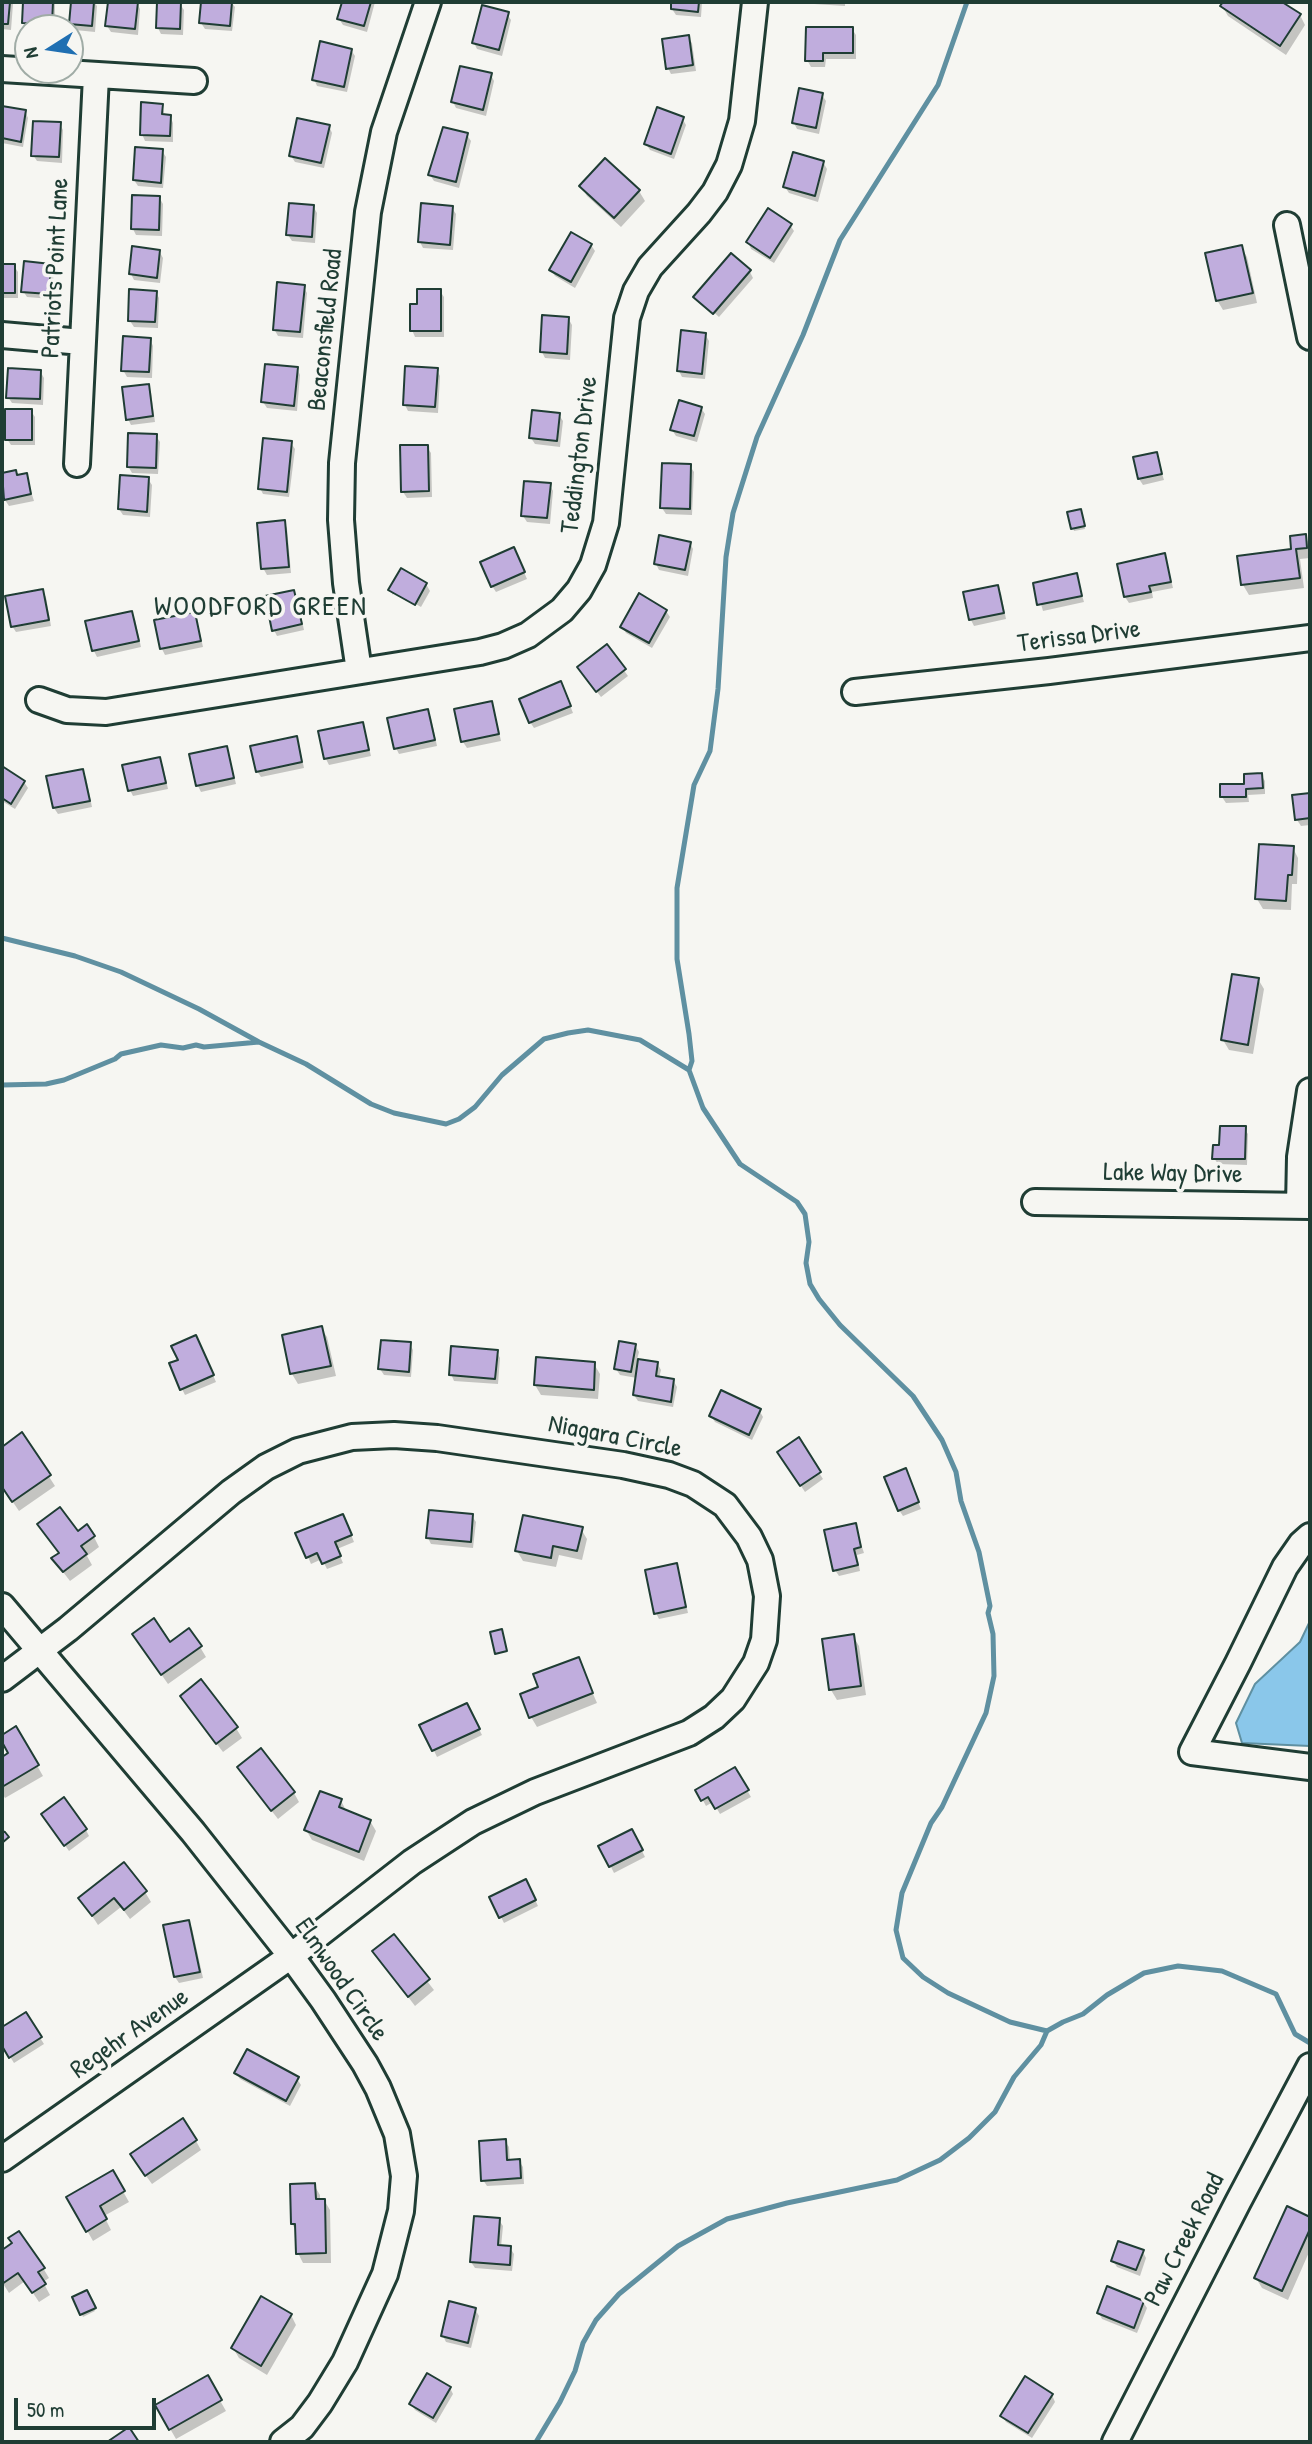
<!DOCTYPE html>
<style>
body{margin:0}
#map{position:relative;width:1312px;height:2444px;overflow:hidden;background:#f6f6f2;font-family:"Patrick Hand",sans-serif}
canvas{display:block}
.frame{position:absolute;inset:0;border:4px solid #1f3d34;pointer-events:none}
.north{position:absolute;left:14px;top:14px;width:70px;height:70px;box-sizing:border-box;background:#f6f6f2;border:2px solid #a0aca6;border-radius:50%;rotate:258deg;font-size:19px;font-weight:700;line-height:28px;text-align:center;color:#1f3d34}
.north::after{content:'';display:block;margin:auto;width:24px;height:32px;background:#1f6fb2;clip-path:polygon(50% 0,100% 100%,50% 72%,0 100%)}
.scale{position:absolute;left:14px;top:2398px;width:142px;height:32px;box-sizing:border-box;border:4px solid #1f3d34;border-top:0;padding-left:9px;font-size:21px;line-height:24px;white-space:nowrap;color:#1f3d34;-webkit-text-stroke:5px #f6f6f2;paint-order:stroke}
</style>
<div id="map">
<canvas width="1312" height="2444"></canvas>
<div class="frame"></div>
<div class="north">N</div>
<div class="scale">50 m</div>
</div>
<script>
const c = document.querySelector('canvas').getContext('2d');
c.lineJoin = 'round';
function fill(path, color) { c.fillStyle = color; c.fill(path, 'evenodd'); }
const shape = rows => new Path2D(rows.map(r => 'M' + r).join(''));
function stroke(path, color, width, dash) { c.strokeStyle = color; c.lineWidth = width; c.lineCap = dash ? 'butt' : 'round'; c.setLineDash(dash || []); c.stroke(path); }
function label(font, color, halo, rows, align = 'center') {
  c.font = font + ' "Patrick Hand",sans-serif'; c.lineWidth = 7; c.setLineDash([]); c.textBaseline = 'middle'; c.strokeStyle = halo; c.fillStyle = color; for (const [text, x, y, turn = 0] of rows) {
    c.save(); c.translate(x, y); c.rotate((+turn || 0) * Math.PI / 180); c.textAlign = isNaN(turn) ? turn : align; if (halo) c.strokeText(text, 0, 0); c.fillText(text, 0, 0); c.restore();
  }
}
const water = shape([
 [1310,1621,1310,1746,1242,1743,1236,1723,1255,1684,1300,1642,1310,1621]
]);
fill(water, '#8ac7ea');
stroke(water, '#5f90a1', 2);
fill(shape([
 [2,2,11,2,13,4,11,30,2,29],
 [25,2,55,2,55,28,27,28,24,22],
 [73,2,94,2,97,6,95,32,75,30,71,24],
 [109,2,137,3,140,9,138,35,111,32,107,26],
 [203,2,231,2,235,7,232,31,205,29,201,23],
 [344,2,375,2,367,32,343,25,339,19],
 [673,2,702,2,701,17,676,15,672,9],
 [812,2,845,2,845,6,814,4],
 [1225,2,1279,2,1300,15,1305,25,1286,55,1228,16,1222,6],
 [180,4,184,10,183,35,161,34,158,28],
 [507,14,511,20,502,56,477,49,474,43],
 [852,29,856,35,856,59,826,59,825,67,811,67,807,60],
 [688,37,692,43,696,71,671,74,668,68],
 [351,50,355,56,347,92,317,86,314,79],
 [491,75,494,81,486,116,456,108,453,102],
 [822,95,826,101,819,134,797,129,794,123],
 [162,105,165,116,170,116,173,123,173,142,145,141,142,134],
 [2,108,25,111,28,118,23,147,2,143],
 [682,118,686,125,674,159,650,150,646,144],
 [60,124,63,130,62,163,37,161,33,155],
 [329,126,332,133,324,168,295,162,291,156],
 [467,135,471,141,459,188,434,181,430,175],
 [162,151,166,157,163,188,138,186,134,180],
 [823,162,827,169,818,202,789,193,785,187],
 [581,186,639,191,645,201,621,227,587,196],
 [159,197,163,204,162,236,136,235,133,229],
 [313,206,317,213,315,243,292,241,288,235],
 [452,208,456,214,453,250,423,248,420,242],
 [790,225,794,231,774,263,751,249,748,242],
 [591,245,595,251,575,288,555,276,551,270],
 [1241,247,1247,257,1257,303,1223,310,1217,300],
 [159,251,163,258,160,283,134,280,131,274],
 [50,265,54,272,51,299,27,297,23,291],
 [2,266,14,266,18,272,18,298,2,298],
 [750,272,753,278,719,317,698,298],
 [303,286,307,293,303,338,278,336,274,329],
 [440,291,444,297,444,337,415,337,412,330,418,306],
 [156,292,159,298,158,328,134,327,130,321],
 [568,318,572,325,570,360,545,358,542,352],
 [705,334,709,341,705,379,682,377,679,371],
 [150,339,153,346,152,378,127,377,123,370],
 [297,368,300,375,297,411,267,408,263,402],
 [437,370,440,376,438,413,408,411,405,405],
 [40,371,44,378,43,405,12,403,8,397],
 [148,386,151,392,155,422,131,425,128,419],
 [701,408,705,414,697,442,676,436,672,430],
 [31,411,35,417,35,445,11,445,7,439],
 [559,415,563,421,560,447,535,444,531,438],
 [156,436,160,442,158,474,132,473,128,466],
 [291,443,295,449,289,497,263,494,260,488],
 [427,447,431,453,432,497,407,498,403,492],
 [1156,454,1164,480,1143,485,1139,479],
 [690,466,694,472,692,515,666,514,662,508],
 [15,472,18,477,26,475,34,501,9,506,5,500,2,475],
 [148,479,152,485,150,517,123,515,119,509],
 [550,485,553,491,550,524,527,522,523,516],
 [1069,514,1082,514,1085,529,1074,531],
 [284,522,287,528,291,573,267,575,263,568],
 [1305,536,1310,545,1310,558,1300,559,1304,588,1249,595,1243,585,1239,558,1293,551],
 [690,543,693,549,688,576,659,570,656,564],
 [1164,555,1167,562,1173,588,1152,592,1153,598,1129,603,1125,597,1119,565],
 [517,556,527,579,496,592,492,586],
 [1076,575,1084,602,1043,611,1035,584],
 [426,584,430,591,421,607,393,591,393,595,390,590],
 [997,587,1001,593,1006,619,974,626,971,620,965,593],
 [42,591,46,597,51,626,16,632,12,626],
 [294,592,297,598,304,630,277,636,274,630],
 [666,611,670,617,652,648,626,633,622,626],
 [131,613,135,619,141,647,97,657,94,651],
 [194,614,197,620,203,647,165,655,162,649,156,622],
 [606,646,628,676,601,697,582,673],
 [564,690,573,713,534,728,530,722],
 [491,703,494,709,501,741,467,748,463,742,456,711],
 [427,711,431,717,437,746,399,754,396,748],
 [362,724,365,730,371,756,329,765,326,759,320,732],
 [296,738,299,744,304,768,261,777,257,771],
 [226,748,229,754,236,784,201,792,198,786],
 [159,759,163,765,168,789,133,796,130,790],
 [2,768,24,782,28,788,15,809,2,801],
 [82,771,86,777,92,807,58,814,54,808],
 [1261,775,1265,781,1265,794,1248,795,1249,802,1226,803,1222,797,1246,786],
 [1310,795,1310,825,1301,826,1297,820,1294,797],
 [1293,848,1298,858,1297,884,1292,884,1291,910,1263,909,1257,899],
 [1258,979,1264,989,1253,1054,1229,1050,1223,1040],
 [1244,1128,1248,1134,1247,1165,1218,1164,1214,1158,1221,1147],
 [321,1328,327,1337,336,1376,298,1384,292,1374,284,1336],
 [199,1343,216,1382,185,1395,182,1389,180,1361],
 [410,1344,413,1350,411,1377,384,1375,380,1369],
 [635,1345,639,1352,637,1360,657,1363,661,1370,659,1378,673,1380,677,1387,673,1407,638,1401,634,1395,637,1378,620,1375,616,1369],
 [497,1352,500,1358,498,1384,454,1381,451,1374],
 [594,1364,600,1374,598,1399,541,1395,535,1385],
 [759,1410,763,1417,752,1440,715,1422,711,1416],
 [22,1435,55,1486,19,1511,2,1486,2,1449],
 [798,1440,823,1479,805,1492,779,1453],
 [908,1477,921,1509,903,1516,899,1510],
 [472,1516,476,1522,473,1548,431,1544,428,1538],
 [346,1522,354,1542,337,1549,343,1563,327,1569,322,1559,311,1564,298,1534],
 [855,1525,864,1553,857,1555,860,1571,839,1576,835,1570],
 [581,1529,587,1539,582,1560,559,1555,556,1567,523,1561,517,1551],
 [78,1533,94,1537,99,1547,87,1556,92,1565,70,1581,53,1559],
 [676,1565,679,1572,688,1613,659,1619,656,1613],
 [853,1636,859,1646,866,1695,837,1700,831,1690],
 [140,1644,200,1647,206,1657,168,1684],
 [578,1659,597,1703,537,1727,531,1717,541,1688],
 [188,1706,236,1728,242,1738,223,1752],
 [470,1711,482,1735,437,1757,422,1726],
 [16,1729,43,1776,5,1798,2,1793,2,1759,11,1754,2,1737],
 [735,1770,751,1797,720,1814,713,1802,706,1806,698,1791],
 [245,1777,294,1793,299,1802,278,1819],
 [341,1801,347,1812,370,1821,376,1831,364,1861,312,1840,306,1830],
 [47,1820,86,1830,89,1836,69,1851],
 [632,1831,645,1857,614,1873,601,1847],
 [529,1887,538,1906,504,1923,501,1917],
 [145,1892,151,1902,130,1919,121,1907,98,1925,81,1899],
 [188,1922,192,1928,203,1978,179,1983,175,1977],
 [393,1937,434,1990,415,2006,374,1952],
 [25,2014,44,2044,14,2063,2,2044,2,2029],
 [236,2073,297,2079,301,2085,290,2106,240,2079],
 [196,2141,201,2150,152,2184,138,2165],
 [505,2141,509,2147,510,2162,519,2161,523,2167,524,2184,487,2186,483,2180],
 [112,2172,129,2202,104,2216,111,2230,93,2241,68,2197],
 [314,2185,320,2195,320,2200,324,2200,330,2210,331,2263,303,2263,298,2253,297,2232,292,2224],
 [1288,2209,1310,2219,1310,2250,1288,2300,1262,2288,1256,2278],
 [499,2220,503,2226,501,2247,510,2248,514,2254,512,2271,475,2268,471,2262],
 [14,2244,43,2268,49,2278,43,2282,50,2295,39,2302,25,2281,9,2293,2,2282,2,2252],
 [1143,2252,1146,2258,1140,2276,1117,2267,1113,2261],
 [86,2292,95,2311,83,2317,74,2298],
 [1143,2302,1147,2308,1137,2333,1102,2319,1099,2313],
 [475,2309,479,2316,471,2348,446,2342,443,2336],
 [291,2315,296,2325,267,2375,239,2358,233,2348],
 [207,2378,226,2411,176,2439,157,2406],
 [450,2388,453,2394,436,2423,415,2410,411,2404],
 [1052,2395,1055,2402,1032,2438,1006,2422,1002,2416]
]), '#0003');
stroke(shape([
 [967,2,938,85,840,240,803,335,757,437,733,513,726,557,718,689,710,751,694,785,677,888,677,959,689,1034,692,1061,689,1070,703,1108,740,1164,797,1202,805,1214,809,1242,806,1263,810,1284,819,1299,840,1325,913,1396,942,1440,956,1472,961,1501,979,1552,990,1606,988,1613,993,1634,994,1676,986,1713,942,1807,931,1823,902,1893,896,1930,903,1958,923,1977,948,1993,1010,2022,1047,2031],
 [2,938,75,956,121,972,199,1009,259,1042,306,1064,371,1104,394,1113,446,1124,459,1119,475,1107,502,1075,544,1039,568,1033,588,1030,640,1040,689,1070],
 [2,1085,46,1084,64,1080,115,1059,121,1054,161,1045,183,1048,196,1045,204,1047,259,1042],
 [536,2442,560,2402,575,2371,583,2343,596,2320,619,2294,678,2246,727,2219,787,2203,897,2180,940,2160,969,2138,995,2112,1014,2077,1041,2045,1047,2031,1063,2022,1083,2014,1107,1995,1144,1973,1178,1966,1222,1971,1276,1994,1295,2034,1310,2043]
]), '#5f90a1', 5);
const building = shape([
 [2,2,10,2,8,24,2,24,2,2],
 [23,2,53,2,52,24,22,23,23,2],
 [71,2,94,2,92,26,69,24,71,2],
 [108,2,138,2,135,29,105,26,108,2],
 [157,2,181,2,180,29,156,28,157,2],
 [201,2,232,2,230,26,199,23,201,2],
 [342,2,371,2,364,26,337,19,342,2],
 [671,2,699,2,698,12,671,9,671,2],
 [1223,2,1282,2,1301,14,1280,46,1220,6,1223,2],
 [482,5,509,12,499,50,472,43,482,5],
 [806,27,853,27,853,53,823,53,823,61,805,61,806,27],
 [689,35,693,65,666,69,662,39,689,35],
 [320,41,352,49,344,87,312,80,320,41],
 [460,66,492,73,483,110,451,102,460,66],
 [799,88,823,93,816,128,792,123,799,88],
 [141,102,163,104,162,114,171,115,170,136,140,135,141,102],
 [2,106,26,110,21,142,2,138,2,106],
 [657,107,684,117,671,154,644,144,657,107],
 [297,118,330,125,321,163,289,156,297,118],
 [33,121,61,122,59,157,31,156,33,121],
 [443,127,468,133,456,182,428,175,443,127],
 [135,147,163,149,161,183,133,180,135,147],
 [793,152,824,161,815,196,783,187,793,152],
 [605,158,640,190,614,218,579,186,605,158],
 [132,195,160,196,159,230,131,229,132,195],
 [289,203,314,205,312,237,286,235,289,203],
 [421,203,453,206,450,245,418,242,421,203],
 [768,208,792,224,770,258,746,242,768,208],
 [571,232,592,244,571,282,549,270,571,232],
 [1242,245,1253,293,1216,301,1205,253,1242,245],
 [132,246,160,250,157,278,129,274,132,246],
 [731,253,751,270,713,314,693,297,731,253],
 [24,261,51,264,49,294,21,292,24,261],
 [2,264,15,264,15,293,2,293,2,264],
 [277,282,305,285,300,332,273,330,277,282],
 [129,289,157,291,155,322,128,321,129,289],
 [417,289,441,289,441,331,410,331,410,304,417,304,417,289],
 [542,315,569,317,567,354,540,352,542,315],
 [681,330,706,333,702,374,677,371,681,330],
 [123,336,151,338,149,372,121,371,123,336],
 [265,364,298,367,294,406,261,402,265,364],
 [405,366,438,368,435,407,403,405,405,366],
 [8,368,41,370,40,399,6,398,8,368],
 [149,384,153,416,126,420,122,387,149,384],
 [679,400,702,407,694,436,670,430,679,400],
 [5,409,32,409,32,440,5,440,5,409],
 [532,410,560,413,557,441,529,438,532,410],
 [128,433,157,434,156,468,127,467,128,433],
 [263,438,292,441,287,492,258,489,263,438],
 [400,445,428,445,429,491,401,492,400,445],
 [1157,452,1162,474,1138,479,1133,457,1157,452],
 [662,463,691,464,690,509,660,508,662,463],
 [16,470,17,475,27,473,31,494,4,500,2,473,16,470],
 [120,475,149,477,147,512,118,509,120,475],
 [524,481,551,483,547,518,521,516,524,481],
 [1081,509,1085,526,1071,529,1067,512,1081,509],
 [285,520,289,567,261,569,257,523,285,520],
 [1306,534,1307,548,1296,549,1300,578,1241,585,1237,556,1291,549,1290,536,1306,534],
 [659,535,691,542,685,570,654,564,659,535],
 [514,547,525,572,491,587,480,562,514,547],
 [1165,553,1171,582,1149,586,1151,592,1124,597,1117,564,1165,553],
 [401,568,427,583,415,605,388,590,401,568],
 [1077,573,1082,596,1037,605,1033,583,1077,573],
 [998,585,1004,613,969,620,963,592,998,585],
 [43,589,49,620,11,627,5,596,43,589],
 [294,590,302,624,272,631,265,596,294,590],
 [639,593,667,610,649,643,620,627,639,593],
 [132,611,139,641,92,651,85,621,132,611],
 [195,612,201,641,160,649,154,620,195,612],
 [607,644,626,669,596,692,577,667,607,644],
 [561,681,571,706,529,723,519,699,561,681],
 [492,701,499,734,461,742,454,709,492,701],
 [428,709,435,740,394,749,387,718,428,709],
 [363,722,369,750,324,759,318,731,363,722],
 [297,736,302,762,256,772,250,746,297,736],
 [227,746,234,778,196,786,189,754,227,746],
 [160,757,166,783,128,791,122,765,160,757],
 [2,766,25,781,11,804,2,798,2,766],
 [83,769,90,801,53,808,46,776,83,769],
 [1262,773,1263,788,1246,789,1246,797,1220,797,1220,784,1244,784,1244,774,1262,773],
 [1310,793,1310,818,1295,820,1292,795,1310,793],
 [1259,844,1294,846,1292,875,1288,875,1286,901,1255,899,1259,844],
 [1232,974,1259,978,1248,1045,1221,1040,1232,974],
 [1220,1126,1246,1126,1245,1159,1212,1159,1213,1145,1219,1145,1220,1126],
 [322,1326,331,1366,290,1374,282,1335,322,1326],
 [196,1335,214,1375,180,1390,169,1363,178,1360,171,1346,196,1335],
 [381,1340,411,1342,409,1372,378,1369,381,1340],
 [619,1341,636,1344,631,1372,614,1369,619,1341],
 [451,1346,498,1350,495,1379,449,1375,451,1346],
 [536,1357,595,1362,594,1390,534,1385,536,1357],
 [638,1359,658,1362,656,1376,674,1379,671,1402,633,1395,638,1359],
 [721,1390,761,1409,749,1435,709,1416,721,1390],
 [22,1432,51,1475,12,1502,2,1487,2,1447,22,1432],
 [799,1437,821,1472,800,1486,777,1452,799,1437],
 [906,1468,919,1502,898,1511,884,1477,906,1468],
 [60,1507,78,1531,87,1524,95,1536,81,1546,87,1554,63,1572,51,1558,59,1553,37,1524,60,1507],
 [429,1510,473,1514,471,1542,426,1538,429,1510],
 [343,1514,352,1535,335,1542,341,1556,322,1564,317,1553,306,1558,295,1533,343,1514],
 [523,1515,583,1527,577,1551,553,1546,551,1558,515,1551,523,1515],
 [856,1523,861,1547,854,1549,858,1565,833,1571,824,1530,856,1523],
 [677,1563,686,1607,654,1614,645,1570,677,1563],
 [154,1618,170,1642,189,1628,202,1646,161,1675,132,1634,154,1618],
 [502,1629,507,1651,495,1654,490,1632,502,1629],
 [854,1634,861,1686,829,1690,822,1639,854,1634],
 [579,1657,593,1693,529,1718,520,1694,538,1687,533,1674,579,1657],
 [201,1679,238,1727,216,1744,180,1696,201,1679],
 [467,1703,480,1729,432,1751,419,1725,467,1703],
 [16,1726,39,1765,2,1787,2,1757,8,1753,2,1742,2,1735,16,1726],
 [261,1748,295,1792,271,1811,237,1767,261,1748],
 [735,1767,749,1790,715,1809,708,1797,701,1801,695,1790,735,1767],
 [320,1791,342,1799,339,1807,371,1820,359,1852,304,1830,320,1791],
 [64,1797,87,1829,64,1846,41,1814,64,1797],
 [632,1829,643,1850,609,1867,598,1846,632,1829],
 [2,1831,5,1832,9,1837,2,1843,2,1831],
 [124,1862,147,1891,124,1910,114,1898,92,1916,78,1898,124,1862],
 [526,1879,536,1900,499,1918,489,1897,526,1879],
 [189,1920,200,1972,174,1977,163,1925,189,1920],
 [394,1934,430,1979,408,1997,372,1951,394,1934],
 [26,2012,42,2037,9,2058,2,2046,2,2027,26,2012],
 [247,2049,299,2077,286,2101,234,2073,247,2049],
 [183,2118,197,2140,145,2176,130,2154,183,2118],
 [506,2139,507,2160,520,2159,521,2178,481,2181,479,2141,506,2139],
 [113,2170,125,2191,100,2206,107,2219,86,2232,66,2197,113,2170],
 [315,2183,316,2199,325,2199,326,2253,296,2254,295,2224,291,2224,290,2184,315,2183],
 [1287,2206,1310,2217,1310,2229,1282,2291,1254,2278,1287,2206],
 [474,2216,500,2218,498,2245,511,2246,510,2265,470,2262,474,2216],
 [19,2231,45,2268,38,2272,46,2284,32,2293,18,2273,2,2284,2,2250,12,2243,8,2238,19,2231],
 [1118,2241,1144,2250,1136,2270,1111,2261,1118,2241],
 [1107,2286,1144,2301,1134,2328,1097,2313,1107,2286],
 [87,2290,96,2308,80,2315,72,2297,87,2290],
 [261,2296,292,2314,261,2366,231,2348,261,2296],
 [449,2301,476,2308,468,2343,441,2336,449,2301],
 [427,2373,451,2387,433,2418,409,2404,427,2373],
 [208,2375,222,2400,169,2430,155,2405,208,2375],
 [1025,2376,1053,2394,1028,2433,1000,2416,1025,2376],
 [129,2427,139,2442,107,2442,129,2427]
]);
fill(building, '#c0addd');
stroke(building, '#1f3d34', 2);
const minor = shape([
 [2,69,194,81],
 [1287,225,1310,337],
 [2,335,82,342],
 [77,464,96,76],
 [359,671,346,583,341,520,342,463,368,212,384,132,428,2],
 [855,692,1049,671,1310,638],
 [39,700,67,710,106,712,480,652,503,646,528,635,562,610,579,590,593,565,606,523,627,318,636,291,650,267,699,213,715,192,729,165,742,121,755,2],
 [1035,1202,1310,1206],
 [1299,1206,1300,1157,1310,1091],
 [1310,1536,1301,1544,1285,1567,1238,1663,1192,1752,1310,1767],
 [2,1606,193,1832,291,1956,323,2000,365,2064,378,2088,397,2134,404,2176,401,2211,385,2274,345,2362,320,2403,302,2427,283,2442],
 [2,1679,68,1629,231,1492,266,1467,298,1451,352,1437,394,1435,437,1438,623,1465,669,1475,693,1484,725,1505,749,1537,760,1560,767,1596,764,1640,756,1663,733,1699,714,1717,689,1733,535,1792,473,1822,412,1862,291,1956,2,2159],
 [1115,2442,1238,2202,1310,2066]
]);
stroke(minor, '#1f3d34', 30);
stroke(minor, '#f6f6f2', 24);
label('26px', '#1f3d34', '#f6f6f2', [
 ["Patriots Point Lane",56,268,-87],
 ["Beaconsfield Road",326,330,-84],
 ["Teddington Drive",580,455,-83],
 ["Terissa Drive",1079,637,-7],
 ["Lake Way Drive",1173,1174,1],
 ["Niagara Circle",615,1437,11],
 ["Elmwood Circle",341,1980,55],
 ["Regehr Avenue",130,2034,-35],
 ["Paw Creek Road",1185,2240,-63]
]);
c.letterSpacing = '2px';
label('28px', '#1f3d34', '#f6f6f2', [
 ["WOODFORD GREEN",261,608]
]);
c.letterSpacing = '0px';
</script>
